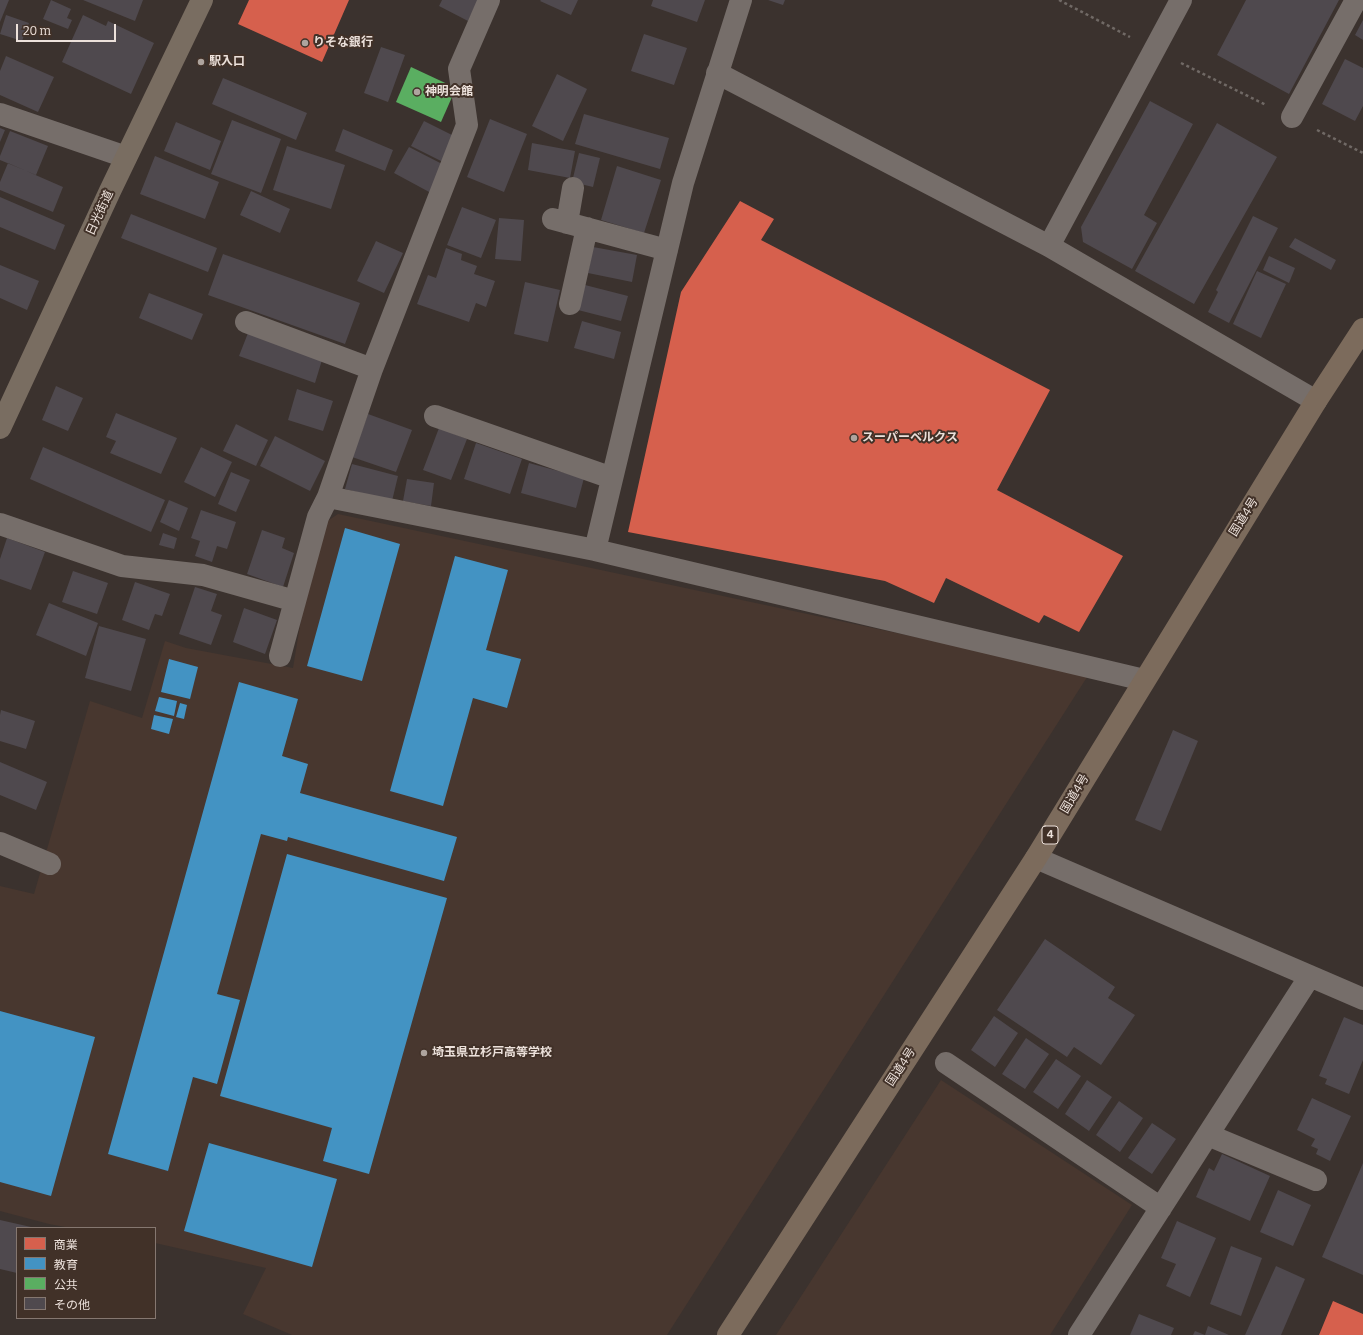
<!DOCTYPE html>
<meta charset="utf-8">
<style>
body{margin:0}
#map{position:relative;width:1363px;height:1335px;overflow:hidden;background:#3b322e;font-family:Bitter,"Noto Sans JP",serif}
canvas{display:block}
.legend{position:absolute;left:16px;top:1227px;width:140px;height:92px;box-sizing:border-box;background:#413128;border:1px solid #857770;margin:0;padding:5px 7px;list-style:none;font-size:12px;color:#ece1db}
.legend li{display:flex;align-items:center;gap:8px;height:20px}
.legend b{width:20px;border:1px solid #857770}
.scale{position:absolute;left:16px;top:24px;width:100px;height:18px;box-sizing:border-box;border:2px solid #ece1db;border-top:0;padding-left:5px;font-size:12px;line-height:14px;white-space:nowrap;color:#ece1db;-webkit-text-stroke:3px #413128;paint-order:stroke}
</style>
<div id="map">
<canvas width="1363" height="1335"></canvas>
<ul class="legend">
<li><b style="height:11px;background:#d6604d"></b>商業</li>
<li><b style="height:11px;background:#4393c3"></b>教育</li>
<li><b style="height:11px;background:#5aae61"></b>公共</li>
<li><b style="height:11px;background:#4f494e"></b>その他</li>
</ul>
<div class="scale">20 m</div>
</div>
<script>
const c = document.querySelector('canvas').getContext('2d');
c.lineJoin = 'round';
function fill(path, color) { c.fillStyle = color; c.fill(path, 'evenodd'); }
const shape = rows => new Path2D(rows.map(r => 'M' + r).join(''));
function stroke(path, color, width, dash) { c.strokeStyle = color; c.lineWidth = width; c.lineCap = dash ? 'butt' : 'round'; c.setLineDash(dash || []); c.stroke(path); }
function label(font, color, halo, rows, align = 'center') {
  c.font = font + ' Bitter,"Noto Sans JP",serif'; c.lineWidth = 4; c.setLineDash([]); c.textBaseline = 'middle'; c.strokeStyle = halo; c.fillStyle = color; for (const [text, x, y, turn = 0] of rows) {
    c.save(); c.translate(x, y); c.rotate((+turn || 0) * Math.PI / 180); c.textAlign = isNaN(turn) ? turn : align; if (halo) c.strokeText(text, 0, 0); c.fillText(text, 0, 0); c.restore();
  }
}
fill(shape([
 [338,514,1089,674,667,1335,292,1335,243,1314,266,1268,155,1243,155,1228,71,1228,49,1224,0,1211,0,886,34,894,90,701,142,718,165,641,186,648,293,668,305,595,323,524],
 [941,1080,1132,1205,1050,1335,776,1335]
]), '#48372f');
fill(shape([
 [249,0,349,0,322,62,238,24],
 [740,201,774,219,761,240,1050,390,997,490,1123,556,1079,632,1044,615,1039,623,946,578,934,603,885,581,628,532,681,292],
 [1333,1301,1363,1314,1363,1335,1319,1335]
]), '#d6604d');
fill(shape([
 [345,528,400,544,362,681,307,666],
 [455,556,508,570,486,650,521,659,507,708,473,698,443,806,390,791],
 [169,659,198,667,190,699,161,692],
 [239,682,298,699,282,756,308,764,300,793,457,837,444,881,288,837,287,841,261,834,217,994,240,1000,217,1084,193,1077,168,1171,108,1154],
 [159,697,177,701,174,716,155,711],
 [180,703,187,705,184,719,176,717],
 [154,715,173,719,169,734,151,729],
 [287,854,447,898,369,1174,323,1161,332,1128,220,1096],
 [0,1011,95,1037,51,1196,0,1182],
 [209,1143,337,1179,312,1267,184,1231]
]), '#4393c3');
fill(shape([
 [411,67,456,88,441,122,396,102]
]), '#5aae61');
fill(shape([
 [0,0,9,0,0,22],
 [51,0,71,9,67,18,72,20,68,29,43,19],
 [83,0,143,0,135,21],
 [442,0,478,0,468,21,439,6],
 [541,0,578,0,571,15,540,1],
 [653,0,705,0,697,22,651,6],
 [768,0,785,0,783,5],
 [1246,0,1339,0,1289,94,1217,55],
 [6,15,29,23,22,41,0,34],
 [83,15,106,26,108,21,154,43,131,94,62,62],
 [1363,20,1363,40,1355,35],
 [644,34,687,48,674,85,631,71],
 [381,47,405,55,388,102,364,93],
 [6,56,54,77,38,112,0,95,0,71],
 [1345,59,1363,68,1363,106,1355,121,1322,104],
 [557,74,587,89,563,141,532,126],
 [223,78,307,113,296,140,212,104],
 [1150,101,1193,124,1144,215,1157,223,1132,269,1083,242,1081,227],
 [584,114,669,138,660,169,575,144],
 [490,119,527,134,504,192,467,177],
 [232,120,281,139,261,193,211,174],
 [424,121,458,138,445,163,411,146],
 [176,122,221,141,210,170,164,151],
 [1217,123,1277,157,1194,304,1135,271],
 [0,128,5,130,0,142],
 [343,129,393,150,385,171,335,151],
 [10,131,48,146,36,175,0,160,0,156],
 [532,143,575,151,570,178,528,170],
 [287,146,345,165,331,209,273,190],
 [409,147,446,166,431,193,394,173],
 [579,153,600,158,593,187,572,182],
 [155,156,219,182,205,219,140,194],
 [8,163,63,187,53,212,0,190,0,182],
 [617,166,661,180,644,233,601,220],
 [251,191,290,209,280,233,240,215],
 [0,197,65,225,55,250,0,227],
 [462,207,496,220,481,258,447,245],
 [131,214,217,248,208,272,121,238],
 [1253,216,1278,228,1229,323,1208,312,1218,292,1216,290],
 [499,218,524,220,521,261,495,259],
 [1295,238,1336,260,1331,270,1289,247],
 [376,241,403,253,384,293,357,281],
 [593,247,637,255,632,282,588,273],
 [446,248,462,254,461,260,477,266,474,274,495,281,486,307,476,303,469,322,417,304,428,275,436,278],
 [223,254,360,303,345,344,208,295],
 [1269,256,1295,268,1289,283,1263,270],
 [0,265,39,281,27,310,0,298],
 [1257,271,1286,284,1261,338,1233,324],
 [525,282,560,290,548,342,514,334],
 [585,285,628,296,621,321,578,310],
 [149,293,203,314,192,340,139,318],
 [582,321,621,332,614,359,574,348],
 [248,333,322,360,315,383,239,356],
 [56,386,83,398,68,431,42,420],
 [297,389,333,401,323,431,288,420],
 [116,413,177,438,161,474,110,453,116,441,106,437],
 [368,414,412,430,396,472,352,457],
 [236,424,268,440,256,466,223,451],
 [439,428,467,439,451,480,423,470],
 [275,436,325,461,310,491,260,466],
 [476,443,522,459,510,494,464,479],
 [43,447,165,500,151,532,30,479],
 [201,447,232,462,215,497,184,482],
 [529,463,584,478,576,508,521,493],
 [352,464,398,476,392,501,345,489],
 [231,472,250,480,236,512,218,504],
 [407,479,434,483,431,506,403,501],
 [169,500,188,508,179,531,160,522],
 [201,510,236,522,227,549,217,546,212,562,195,556,200,541,191,538],
 [262,530,285,538,282,548,294,553,283,587,247,574],
 [163,533,177,538,174,549,159,545],
 [7,538,45,552,31,590,0,579,0,559],
 [73,571,108,583,97,614,62,602],
 [135,582,170,594,162,616,155,614,149,630,122,620],
 [195,587,217,594,211,611,222,615,211,645,179,634],
 [49,603,98,623,86,656,36,635],
 [244,608,277,620,265,654,233,642],
 [99,626,146,639,131,691,85,678],
 [1,710,35,721,26,749,0,741,0,715],
 [1173,730,1198,741,1161,831,1135,820],
 [0,762,47,782,36,810,0,795],
 [1045,939,1115,987,1108,998,1135,1015,1101,1065,1074,1047,1067,1057,997,1010],
 [994,1016,1018,1033,995,1067,971,1050],
 [1344,1017,1363,1025,1363,1060,1349,1094,1325,1084,1327,1079,1319,1076],
 [1026,1038,1049,1054,1025,1089,1002,1074],
 [1056,1059,1081,1076,1058,1109,1033,1092],
 [1087,1080,1112,1097,1089,1131,1065,1114],
 [1312,1098,1351,1116,1330,1161,1316,1154,1318,1149,1311,1146,1315,1139,1297,1130],
 [1119,1101,1143,1118,1120,1152,1096,1135],
 [1152,1123,1176,1139,1152,1174,1128,1158],
 [1222,1154,1270,1176,1250,1221,1196,1197,1209,1168,1214,1171],
 [1363,1163,1363,1275,1322,1257],
 [1278,1190,1311,1205,1293,1246,1260,1232],
 [0,1220,31,1227,17,1228,17,1273,0,1269],
 [1177,1221,1216,1238,1190,1297,1166,1286,1176,1264,1161,1258],
 [1231,1246,1262,1258,1241,1316,1210,1304],
 [1276,1266,1305,1279,1281,1335,1245,1335],
 [1139,1314,1174,1328,1171,1335,1130,1335],
 [1208,1326,1229,1335,1193,1335,1195,1331,1205,1335]
]), '#4f494e');
stroke(shape([
 [1059,0,1130,37],
 [1181,63,1266,105],
 [1317,130,1363,153]
]), '#706965', 2.5, [3, 3]);
stroke(shape([
 [489,0,459,69,467,125,372,369,328,497,595,550],
 [741,0,683,183,595,550,1144,680],
 [717,73,1049,246,1316,401],
 [0,114,126,157],
 [1292,117,1356,0],
 [553,219,667,250],
 [567,223,573,188],
 [1049,246,1181,0],
 [570,304,587,228],
 [246,322,372,369],
 [435,416,612,478],
 [0,524,122,566,203,575,295,601],
 [280,656,318,517,328,497],
 [0,843,50,864],
 [1036,858,1363,999],
 [946,1063,1161,1208],
 [1208,1135,1316,1180],
 [1079,1335,1310,976]
]), '#766e6a', 22);
stroke(shape([
 [0,428,110,191,202,0]
]), '#796d61', 22);
stroke(shape([
 [728,1335,1036,858,1316,401,1363,329]
]), '#7c6b5c', 22);
for (const [x, y, r, color] of [
 [305,43,4,"#aea49e"],
 [201,62,4,"#aea49e"],
 [417,92,4,"#aea49e"],
 [854,438,4,"#aea49e"],
 [424,1053,4,"#aea49e"]
]) { const dot = new Path2D(); dot.arc(x, y, r, 0, 2 * Math.PI); c.fillStyle = color; c.fill(dot); stroke(dot, '#413128', 1.5); }
for (const [x, y, w] of [
 [1050,835,16]
]) { const box = new Path2D(); box.roundRect(x - w / 2, y - 9, w, 18, 3); c.fillStyle = '#413128'; c.fill(box); stroke(box, '#ece1db', 1); }
label('bold 11px', '#ece1db', null, [
 ["4",1050,835]
]);
label('bold 12px', '#ece1db', '#413128', [
 ["りそな銀行",313,43],
 ["駅入口",209,62],
 ["神明会館",425,92],
 ["スーパーベルクス",862,438],
 ["埼玉県立杉戸高等学校",432,1053]
], 'left');
label('12px', '#ece1db', '#413128', [
 ["日光街道",100,213,-65],
 ["国道4号",1244,517,-58],
 ["国道4号",1075,794,-59],
 ["国道4号",901,1067,-57]
]);
</script>
